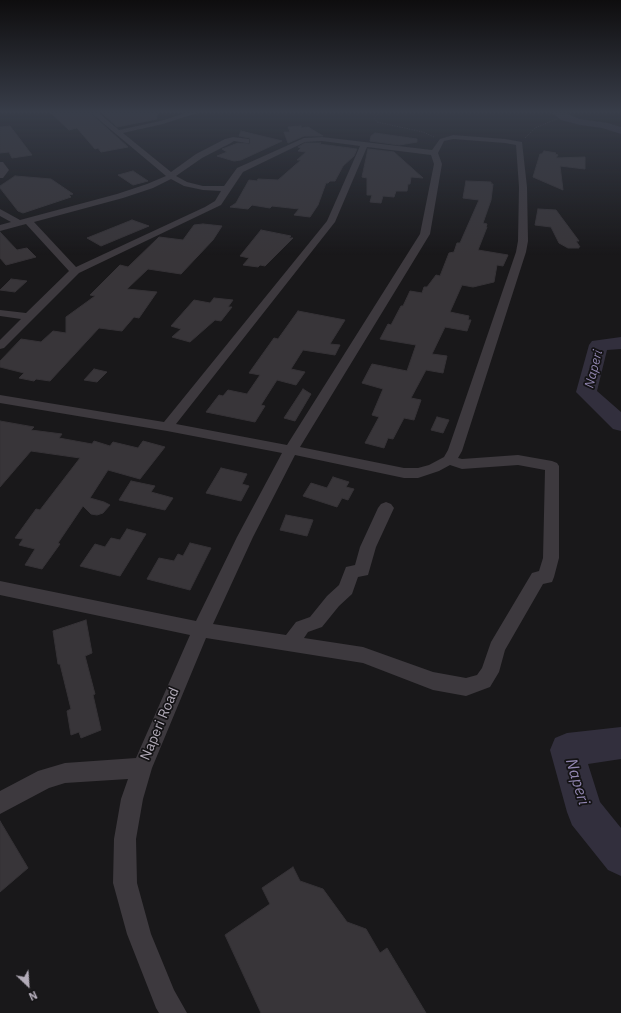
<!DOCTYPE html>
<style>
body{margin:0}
#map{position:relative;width:621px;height:1013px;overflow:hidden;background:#19181a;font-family:"IBM Plex Sans",sans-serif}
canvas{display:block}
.north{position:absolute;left:8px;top:965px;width:40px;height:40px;-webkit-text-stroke:3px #141315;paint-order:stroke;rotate:155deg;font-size:11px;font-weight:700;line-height:16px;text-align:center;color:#b2abb8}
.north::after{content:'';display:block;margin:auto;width:14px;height:18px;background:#b2abb8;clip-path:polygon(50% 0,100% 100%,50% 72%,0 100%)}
</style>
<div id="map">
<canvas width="621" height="1013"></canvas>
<div class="north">N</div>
</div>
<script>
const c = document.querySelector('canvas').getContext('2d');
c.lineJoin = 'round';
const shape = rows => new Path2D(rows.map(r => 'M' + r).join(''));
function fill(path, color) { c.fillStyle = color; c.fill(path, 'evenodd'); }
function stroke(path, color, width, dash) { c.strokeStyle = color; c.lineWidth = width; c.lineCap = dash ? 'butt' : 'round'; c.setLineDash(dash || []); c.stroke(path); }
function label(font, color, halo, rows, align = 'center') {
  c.font = font + ' "IBM Plex Sans",sans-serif'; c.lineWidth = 3.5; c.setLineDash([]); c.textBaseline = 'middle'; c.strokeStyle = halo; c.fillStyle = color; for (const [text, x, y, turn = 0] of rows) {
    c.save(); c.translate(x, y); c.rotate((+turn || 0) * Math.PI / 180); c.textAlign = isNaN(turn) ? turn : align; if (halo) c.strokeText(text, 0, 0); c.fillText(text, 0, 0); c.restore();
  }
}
fill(shape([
 [552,113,565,113,580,119,608,123,621,127,621,134,602,128,580,125,561,120,552,113],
 [621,337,621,349,607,350,597,391,621,412,621,431,613,429,576,392,589,345,592,341,621,337],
 [621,727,621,759,588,764,600,802,621,828,621,876,608,870,572,825,567,812,550,750,555,738,567,733,621,727]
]), '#322f3d');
const building = shape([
 [51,113,90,113,128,147,101,152,98,148,95,149,77,128,69,130,51,113],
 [102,113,157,113,157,119,117,127,102,113],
 [10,126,32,155,12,158,9,152,0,153,0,127,10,126],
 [301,126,301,128,308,127,323,136,304,136,288,143,284,132,290,132,288,127,301,126],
 [241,131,266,137,282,141,241,160,234,161,217,156,227,152,222,149,225,148,238,143,250,144,250,138,239,136,241,131],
 [375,133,417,139,417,142,399,145,370,141,371,136,375,133],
 [305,143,321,143,319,144,357,149,354,156,343,166,335,181,330,181,328,183,326,183,318,205,310,217,294,215,299,209,272,206,270,208,252,205,248,209,230,207,236,203,249,180,257,181,258,179,278,180,301,160,297,160,306,152,298,151,301,148,298,147,305,143],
 [368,149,394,152,423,178,411,177,410,184,408,184,407,191,396,191,394,197,383,196,381,203,370,202,372,195,367,195,367,178,362,177,368,149],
 [544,151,556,153,555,154,558,155,556,158,585,157,585,169,560,166,563,190,533,177,540,154,542,154,544,151],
 [133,171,148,181,133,185,118,175,133,171],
 [15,176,51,179,73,194,69,195,71,197,23,213,18,211,0,188,0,186,15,176],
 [466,181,491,182,491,184,493,184,491,200,483,223,487,224,486,227,487,227,478,250,508,255,503,266,497,265,494,282,473,287,462,285,450,312,469,316,468,320,471,320,467,331,445,327,432,354,447,356,443,373,426,370,411,398,421,400,414,420,404,418,393,439,388,438,384,448,365,443,379,417,372,415,383,389,362,383,372,364,407,371,416,345,380,339,388,324,391,325,401,306,403,306,410,291,422,293,424,287,427,287,436,275,440,276,449,253,454,252,457,243,460,243,479,200,463,198,466,181],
 [538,209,556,210,579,241,576,241,580,247,578,247,579,248,568,248,559,243,551,227,535,225,538,209],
 [132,220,149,226,101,246,87,238,132,220],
 [203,224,222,226,213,240,181,274,148,269,127,289,157,292,139,318,134,317,122,331,99,328,50,381,36,379,34,381,19,378,24,373,0,367,0,361,21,339,41,342,53,331,66,333,66,317,95,296,90,295,120,265,128,267,159,237,183,240,194,225,203,224],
 [261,230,291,236,289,238,293,238,265,266,260,265,258,267,243,265,249,258,240,256,261,230],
 [0,232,17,250,27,248,36,257,6,265,0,258,0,232],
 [11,279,27,281,15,292,0,290,11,279],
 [214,298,233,300,228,307,232,307,221,321,215,320,190,342,172,337,181,329,171,326,194,300,210,303,214,298],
 [298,311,345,320,330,344,340,345,335,355,303,350,291,369,305,372,296,385,277,380,261,405,265,406,255,422,206,412,219,395,223,396,228,390,247,394,260,375,249,373,274,338,278,339,298,311],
 [94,369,107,372,97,382,84,380,94,369],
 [303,389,311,394,295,421,284,418,303,389],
 [437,417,449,420,443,433,431,430,437,417],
 [0,421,34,427,31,430,62,434,59,438,92,444,94,441,110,446,113,442,138,448,143,441,165,447,140,479,108,470,90,498,104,502,110,505,103,513,97,515,91,514,83,506,58,543,60,544,42,569,25,565,35,549,19,545,23,539,15,538,36,509,40,510,80,458,31,451,0,487,0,421],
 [221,468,247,474,242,484,249,486,241,501,206,493,221,468],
 [333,477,349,482,346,487,354,489,348,500,342,498,337,507,303,496,311,483,327,488,333,477],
 [131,481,155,486,151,492,173,498,165,510,119,500,131,481],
 [286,515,313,520,307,536,280,530,286,515],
 [127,529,146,534,120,576,80,566,95,544,105,547,111,538,120,540,127,529],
 [190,543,211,548,190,590,147,579,159,558,174,561,178,554,183,556,190,543],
 [86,620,92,653,85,656,95,694,93,695,101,730,81,738,79,732,71,735,67,711,71,709,60,664,58,664,53,631,86,620],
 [0,821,28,868,0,892,0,821],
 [293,867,300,881,323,889,347,922,366,929,380,953,387,948,426,1013,261,1013,225,935,270,904,262,888,293,867]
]);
fill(building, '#383539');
stroke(building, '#353236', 1);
stroke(shape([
 [379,113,374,118,377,122,423,132,434,137],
 [525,138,535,128,571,113]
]), '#423f45', 1, [1, 1.5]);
fill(shape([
 [91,113,99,113,119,130,160,121,186,113,197,113,163,124,123,133,171,172,196,154,225,139,233,137,249,139,249,143,246,143,234,141,231,143,202,158,176,176,187,182,203,186,224,186,237,168,304,138,322,137,432,150,440,139,453,135,505,139,522,142,527,187,528,241,526,252,462,451,458,458,462,459,518,455,552,461,557,463,559,466,559,558,554,577,552,582,543,584,505,650,499,672,490,687,466,696,433,690,363,663,206,638,152,768,143,799,136,839,137,883,151,934,174,990,187,1013,159,1013,156,1008,127,934,113,883,114,839,121,799,128,779,65,783,49,788,0,814,0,791,38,771,65,763,136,758,190,635,0,595,0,581,196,621,237,537,282,453,167,431,0,403,0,395,164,422,327,221,360,146,322,141,305,142,243,172,221,205,79,273,4,348,0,349,0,340,21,319,0,316,0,310,26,313,69,271,26,224,0,231,0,225,11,222,0,216,0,209,20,220,117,194,147,184,166,176,91,113],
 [453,139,505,143,516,145,519,187,518,241,516,252,448,450,444,457,429,465,418,468,404,468,300,447,430,234,442,164,438,153,444,141,453,139],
 [367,147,431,155,434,164,420,234,287,445,176,424,335,222,367,147],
 [171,179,184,186,203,190,221,191,215,201,205,207,76,267,34,222,123,198,153,188,171,179],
 [295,455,404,478,418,478,439,471,450,465,462,469,518,465,545,470,543,558,539,571,532,573,491,642,482,668,477,675,466,678,433,672,363,647,304,638,308,632,322,627,339,606,352,594,358,577,368,575,376,547,394,508,391,504,386,502,381,504,378,508,360,547,355,565,346,567,339,585,327,596,310,617,296,622,286,635,213,624,253,537,295,455],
 [0,162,3,162,9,170,3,178,0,178,0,162]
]), '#3d393e');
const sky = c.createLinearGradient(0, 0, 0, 255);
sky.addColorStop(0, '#0e0d0e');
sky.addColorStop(0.44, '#383d49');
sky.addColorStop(1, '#383d4900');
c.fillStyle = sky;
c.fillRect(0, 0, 621, 255);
label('italic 13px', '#9186b0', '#141315', [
 ["Naperi",594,369,-76]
]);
label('14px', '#b2abb8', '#141315', [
 ["Naperi Road",160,724,-67]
]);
label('italic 16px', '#9186b0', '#141315', [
 ["Naperi",577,782,73]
]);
</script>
